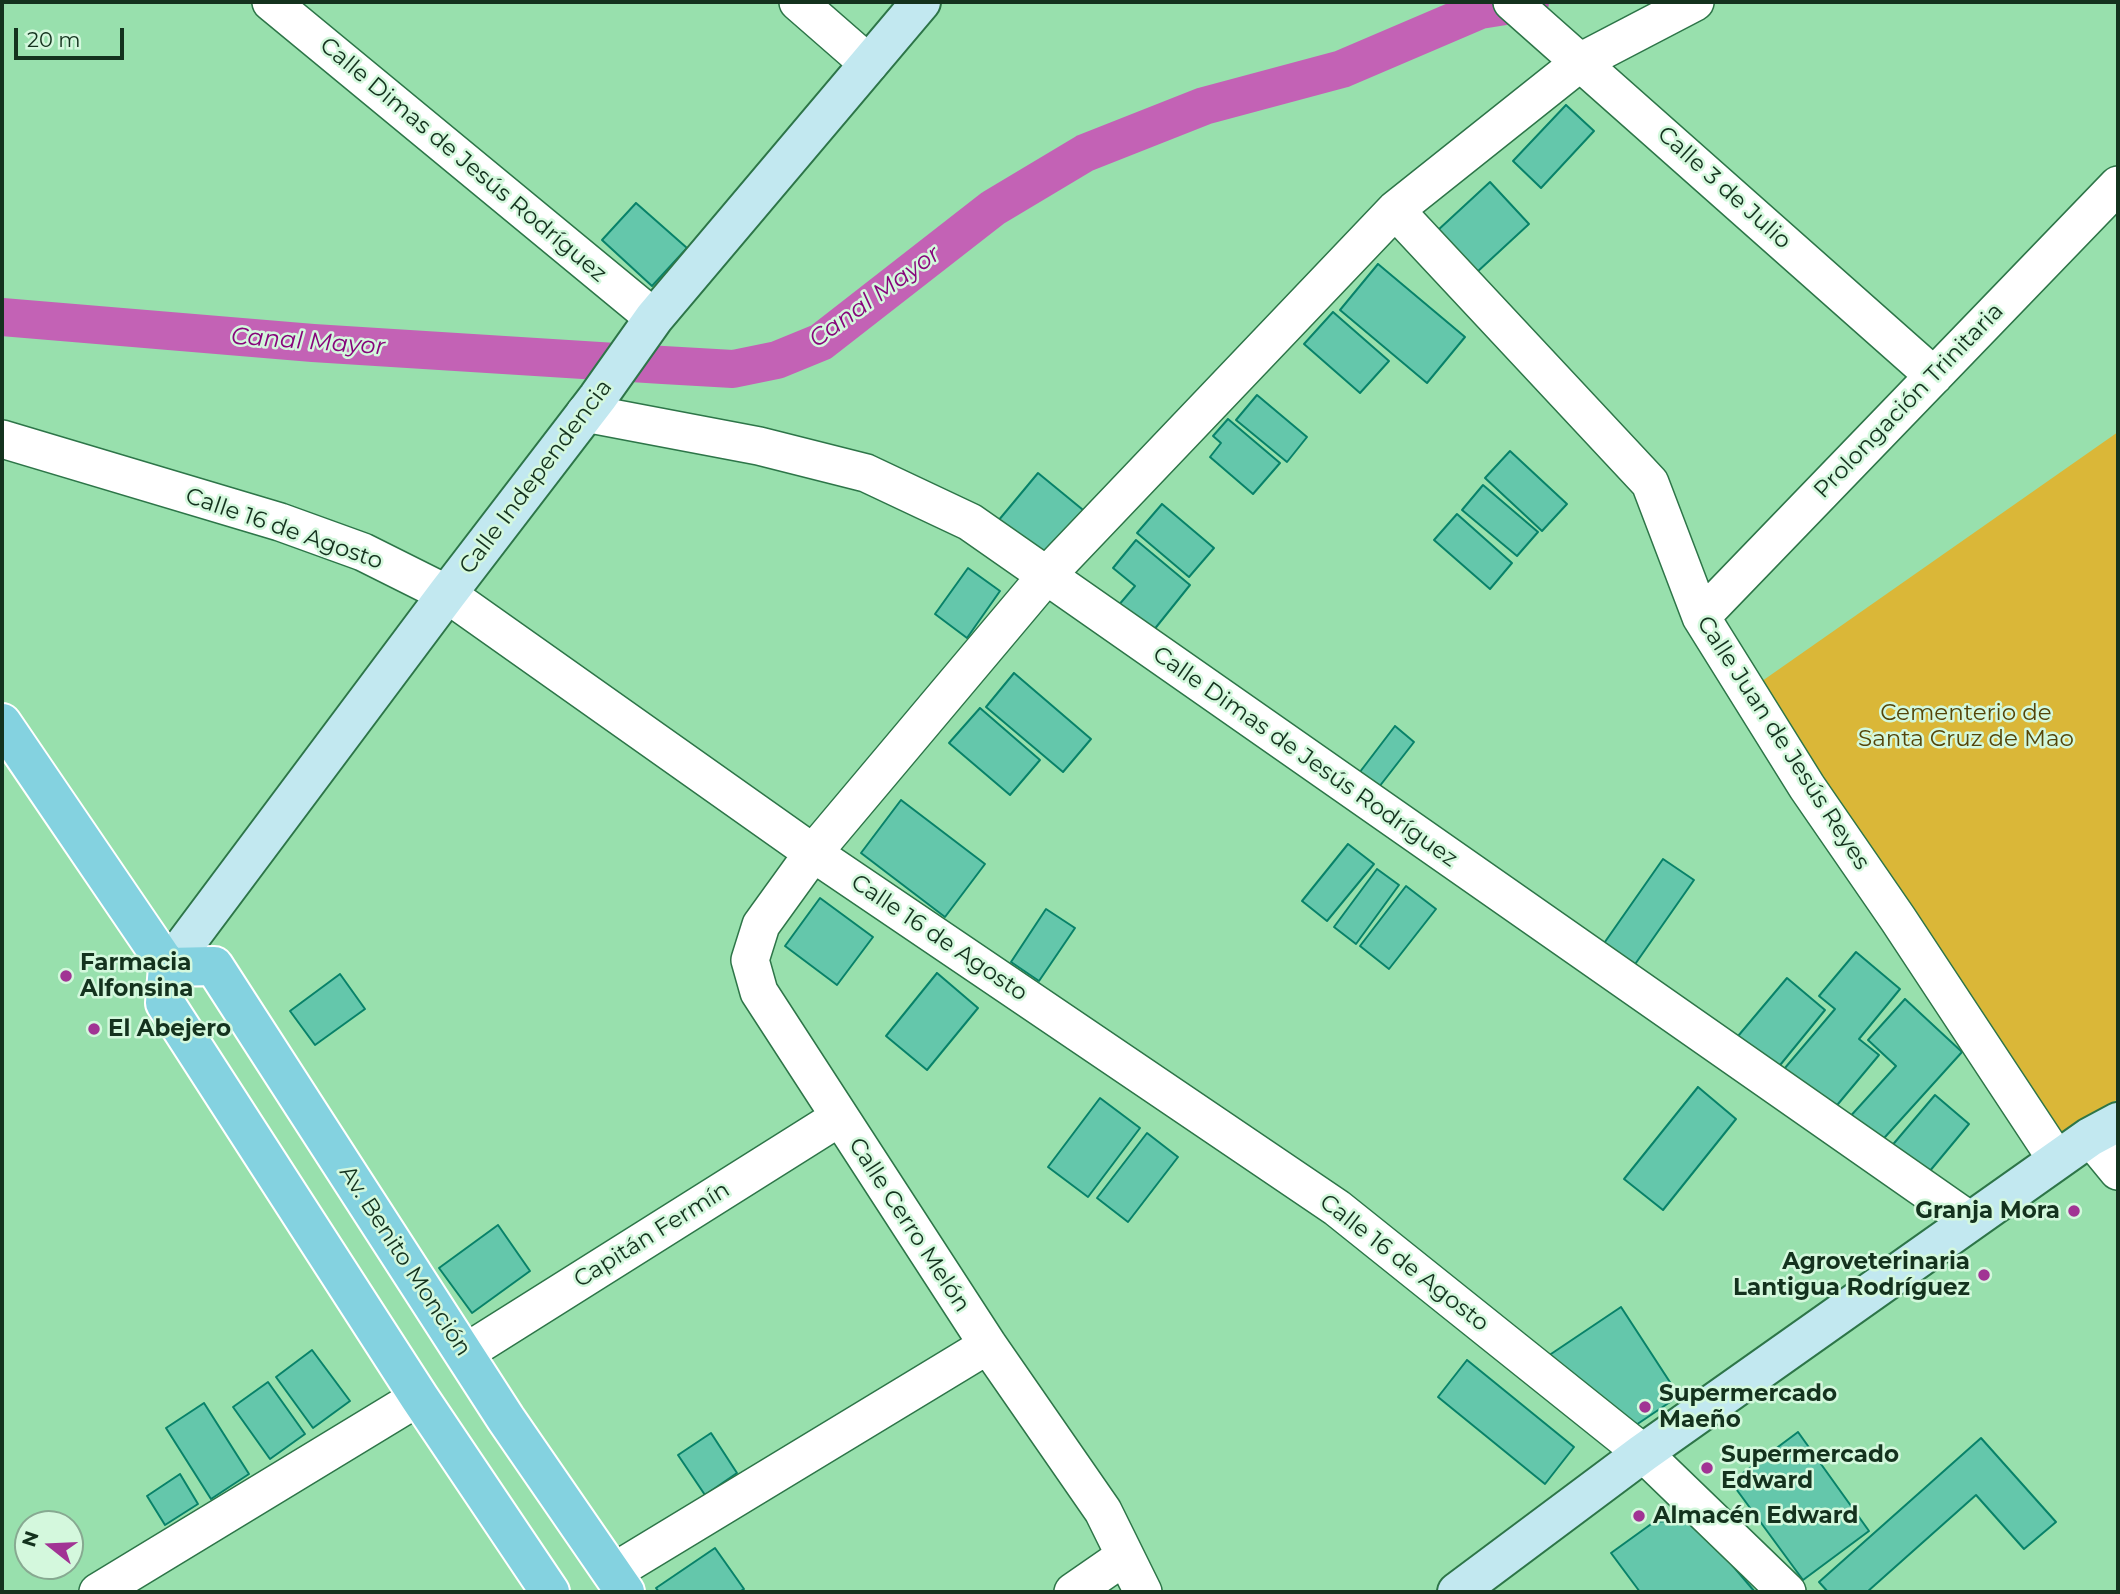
<!DOCTYPE html>
<meta charset="utf-8">
<style>
body{margin:0}
#map{position:relative;width:2120px;height:1594px;overflow:hidden;background:#98e0ad;font-family:Montserrat,sans-serif}
canvas{display:block}
.frame{position:absolute;inset:0;border:4px solid #14321e;pointer-events:none}
.north{position:absolute;left:14px;top:1510px;width:70px;height:70px;box-sizing:border-box;background:#d4f8dd;border:2px solid #87a991;border-radius:50%;rotate:288deg;font-size:19px;font-weight:700;line-height:28px;text-align:center;color:#14321e}
.north::after{content:'';display:block;margin:auto;width:24px;height:32px;background:#a13494;clip-path:polygon(50% 0,100% 100%,50% 72%,0 100%)}
.scale{position:absolute;left:14px;top:28px;width:110px;height:32px;box-sizing:border-box;border:4px solid #14321e;border-top:0;padding-left:9px;font-size:21px;line-height:24px;white-space:nowrap;color:#14321e;-webkit-text-stroke:5px #d4f8dd;paint-order:stroke}
</style>
<div id="map">
<canvas width="2120" height="1594"></canvas>
<div class="frame"></div>
<div class="north">N</div>
<div class="scale">20 m</div>
</div>
<script>
const c = document.querySelector('canvas').getContext('2d');
c.lineJoin = 'round';
function fill(path, color) { c.fillStyle = color; c.fill(path, 'evenodd'); }
const shape = rows => new Path2D(rows.map(r => 'M' + r).join(''));
function stroke(path, color, width, dash) { c.strokeStyle = color; c.lineWidth = width; c.lineCap = dash ? 'butt' : 'round'; c.setLineDash(dash || []); c.stroke(path); }
function label(font, color, halo, rows, align = 'center') {
  c.font = font + ' Montserrat,sans-serif'; c.lineWidth = 5; c.setLineDash([]); c.textBaseline = 'middle'; c.strokeStyle = halo; c.fillStyle = color; for (const [text, x, y, turn = 0] of rows) {
    c.save(); c.translate(x, y); c.rotate((+turn || 0) * Math.PI / 180); c.textAlign = isNaN(turn) ? turn : align; if (halo) c.strokeText(text, 0, 0); c.fillText(text, 0, 0); c.restore();
  }
}
fill(shape([
 [2118,432,2118,1099,2057,1138,1755,686]
]), '#dab738');
stroke(shape([
 [2,317,313,343,663,365,733,369,777,360,821,342,993,208,1085,153,1204,106,1342,69,1480,10,1530,2]
]), '#c362b5', 38);
const building = shape([
 [1566,105,1594,131,1541,188,1513,161,1566,105],
 [1490,182,1529,224,1476,273,1437,231,1490,182],
 [636,203,687,248,652,286,602,240,636,203],
 [1378,264,1465,337,1427,383,1340,310,1378,264],
 [1333,312,1389,361,1360,393,1304,344,1333,312],
 [1257,395,1307,437,1287,462,1236,420,1257,395],
 [1228,419,1280,463,1253,494,1210,457,1221,443,1213,436,1228,419],
 [1510,451,1567,504,1542,531,1485,478,1510,451],
 [1038,473,1088,514,1047,563,998,521,1038,473],
 [1483,485,1538,532,1517,556,1462,510,1483,485],
 [1162,504,1214,548,1189,577,1137,533,1162,504],
 [1457,514,1512,563,1490,589,1434,540,1457,514],
 [1136,540,1190,585,1145,641,1112,613,1135,586,1113,568,1136,540],
 [968,568,1000,591,967,638,935,614,968,568],
 [1014,673,1091,739,1063,772,986,707,1014,673],
 [980,708,1040,760,1010,795,949,743,980,708],
 [1395,726,1414,742,1372,796,1353,781,1395,726],
 [901,800,985,864,945,917,861,853,901,800],
 [1348,844,1374,864,1327,921,1302,901,1348,844],
 [1663,859,1694,880,1631,970,1600,949,1663,859],
 [1377,869,1399,885,1356,944,1334,927,1377,869],
 [1406,886,1436,909,1389,969,1360,946,1406,886],
 [820,898,873,937,837,985,785,946,820,898],
 [1046,909,1075,928,1039,981,1011,962,1046,909],
 [1856,952,1900,989,1859,1039,1879,1055,1828,1116,1779,1075,1835,1009,1819,996,1856,952],
 [937,973,978,1008,927,1070,886,1036,937,973],
 [340,974,365,1009,315,1045,290,1011,340,974],
 [1787,978,1825,1010,1772,1075,1733,1042,1787,978],
 [1905,999,1962,1052,1876,1147,1847,1120,1896,1066,1868,1040,1905,999],
 [1698,1087,1736,1119,1663,1210,1624,1179,1698,1087],
 [1935,1095,1969,1124,1919,1184,1884,1155,1935,1095],
 [1100,1098,1140,1128,1088,1197,1048,1167,1100,1098],
 [1147,1133,1178,1157,1128,1222,1097,1198,1147,1133],
 [498,1225,530,1271,472,1313,439,1268,498,1225],
 [1621,1307,1679,1396,1633,1427,1545,1358,1621,1307],
 [312,1350,350,1401,313,1428,276,1377,312,1350],
 [1467,1360,1574,1447,1545,1484,1438,1397,1467,1360],
 [268,1382,305,1434,270,1459,233,1407,268,1382],
 [204,1403,249,1474,211,1499,166,1428,204,1403],
 [1798,1432,1869,1531,1803,1580,1731,1482,1798,1432],
 [711,1433,737,1473,705,1495,678,1455,711,1433],
 [1981,1438,2056,1522,2024,1549,1976,1495,1867,1592,1828,1592,1819,1582,1981,1438],
 [180,1474,198,1504,165,1525,147,1496,180,1474],
 [1681,1520,1699,1526,1755,1592,1640,1592,1611,1553,1654,1522,1681,1520],
 [715,1548,744,1589,739,1592,659,1592,656,1588,715,1548]
]);
fill(building, '#64c7ab');
stroke(building, '#088269', 2);
const street = shape([
 [271,2,654,318],
 [798,2,869,64],
 [1512,2,1934,376],
 [1395,210,1650,483,1701,617,1807,787,1898,919,2057,1160],
 [585,413,759,446,866,473,970,522,1970,1221],
 [2,439,280,522,363,552,447,594,813,853,1337,1208,1643,1453,1787,1592],
 [1701,617,2118,185],
 [2090,1137,2118,1171],
 [465,1353,840,1117],
 [612,1573,988,1345],
 [98,1592,419,1397],
 [1073,1592,1125,1556],
 [1143,1592,1103,1511,988,1345,759,992,750,960,761,925,813,853,1046,576,1395,210,1582,61,1695,2]
]);
const secondary = shape([
 [168,967,447,594,598,397,654,318,921,2],
 [1457,1592,1643,1453,2090,1137,2118,1122]
]);
const primary = shape([
 [2,723,168,967,165,1003,419,1397,550,1592],
 [168,967,214,966,506,1419,625,1592]
]);
stroke(street, '#2d7548', 40);
stroke(secondary, '#2d7548', 42);
stroke(primary, '#fff', 42);
stroke(street, '#fff', 37);
stroke(secondary, '#c2e8f0', 38);
stroke(primary, '#84d2e0', 38);
for (const [x, y, r, color] of [
 [66,976,7,"#a13494"],
 [94,1029,7,"#a13494"],
 [2074,1211,7,"#a13494"],
 [1984,1275,7,"#a13494"],
 [1645,1407,7,"#a13494"],
 [1707,1468,7,"#a13494"],
 [1639,1516,7,"#a13494"]
]) { const dot = new Path2D(); dot.arc(x, y, r, 0, 2 * Math.PI); c.fillStyle = color; c.fill(dot); stroke(dot, '#d4f8dd', 2.5); }
label('23px', '#14321e', '#d4f8dd', [
 ["Calle Dimas de Jesús Rodríguez",463,160,40],
 ["Calle 3 de Julio",1724,188,42],
 ["Prolongación Trinitaria",1909,401,-46],
 ["Calle Independencia",536,477,-53],
 ["Calle 16 de Agosto",284,529,19],
 ["Calle Juan de Jesús Reyes",1783,743,57],
 ["Calle Dimas de Jesús Rodríguez",1305,757,35],
 ["Calle 16 de Agosto",939,938,34],
 ["Calle Cerro Melón",909,1225,57],
 ["Capitán Fermín",652,1235,-32],
 ["Av. Benito Monción",405,1261,57],
 ["Calle 16 de Agosto",1404,1263,38]
]);
label('23px', '#544408', '#d4f8dd', [
 ["Cementerio de",1966,713],
 ["Santa Cruz de Mao",1966,739]
]);
label('bold 23px', '#14321e', '#d4f8dd', [
 ["Farmacia",80,963],
 ["Alfonsina",80,989],
 ["El Abejero",108,1029],
 ["Granja Mora",2060,1211,"right"],
 ["Agroveterinaria",1970,1262,"right"],
 ["Lantigua Rodríguez",1970,1288,"right"],
 ["Supermercado",1659,1394],
 ["Maeño",1659,1420],
 ["Supermercado",1721,1455],
 ["Edward",1721,1481],
 ["Almacén Edward",1653,1516]
], 'left');
label('italic 24px', '#87057b', '#d4f8dd', [
 ["Canal Mayor",875,297,-36],
 ["Canal Mayor",308,342,4]
]);
</script>
